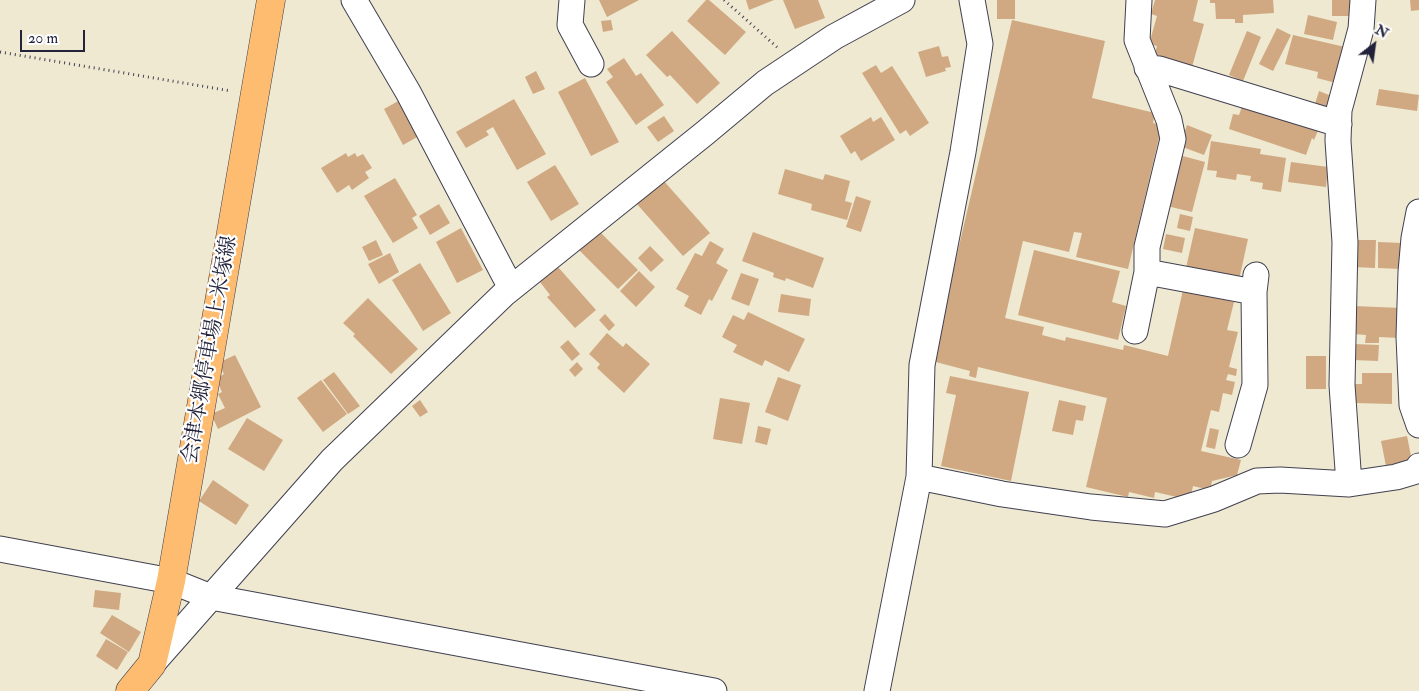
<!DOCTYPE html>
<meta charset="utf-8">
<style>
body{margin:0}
#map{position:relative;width:1419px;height:691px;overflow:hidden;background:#eee9d0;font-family:"IM FELL Double Pica",serif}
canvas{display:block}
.north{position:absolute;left:1349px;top:20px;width:50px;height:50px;-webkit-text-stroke:4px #fff;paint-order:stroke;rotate:30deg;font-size:14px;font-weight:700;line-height:20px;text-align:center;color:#22223b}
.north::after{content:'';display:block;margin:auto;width:18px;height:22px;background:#22223b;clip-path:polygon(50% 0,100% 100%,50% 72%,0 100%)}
.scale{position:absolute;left:20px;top:30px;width:65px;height:22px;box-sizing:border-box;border:2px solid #22223b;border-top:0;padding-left:6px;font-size:15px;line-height:18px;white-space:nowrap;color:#22223b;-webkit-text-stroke:4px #fff;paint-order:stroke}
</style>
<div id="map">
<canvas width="1419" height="691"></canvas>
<div class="north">N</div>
<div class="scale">20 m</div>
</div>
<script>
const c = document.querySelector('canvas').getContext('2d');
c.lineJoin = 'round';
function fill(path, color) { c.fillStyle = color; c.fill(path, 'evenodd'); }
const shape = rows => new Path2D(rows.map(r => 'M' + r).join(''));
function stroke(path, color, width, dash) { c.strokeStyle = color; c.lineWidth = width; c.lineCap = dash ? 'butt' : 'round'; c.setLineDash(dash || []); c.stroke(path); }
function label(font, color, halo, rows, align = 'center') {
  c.font = font + ' "IM FELL Double Pica","Noto Serif JP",serif'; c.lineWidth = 4.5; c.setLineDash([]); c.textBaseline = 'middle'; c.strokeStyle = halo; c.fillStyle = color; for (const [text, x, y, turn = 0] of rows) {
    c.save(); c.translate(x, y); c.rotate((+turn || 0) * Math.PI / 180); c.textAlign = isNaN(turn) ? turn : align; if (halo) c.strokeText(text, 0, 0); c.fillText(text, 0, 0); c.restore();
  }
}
fill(shape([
 [599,0,639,0,607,17],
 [706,0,709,0,746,32,725,55,687,21],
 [746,0,774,0,749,10],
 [783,0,818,0,825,18,795,29],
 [997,0,1015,0,1015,19,997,19],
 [1155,0,1198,0,1193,21,1204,24,1192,67,1154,56,1157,46,1149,44,1157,16,1151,14],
 [1210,0,1273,0,1274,13,1243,15,1243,23,1235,23,1235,19,1216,19,1215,3,1210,3],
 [1332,0,1356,0,1356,16,1332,16],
 [1410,0,1419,0,1419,10,1411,11],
 [1308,15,1337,22,1333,40,1304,34],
 [611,20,613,30,603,32,601,21],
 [1012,20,1105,41,1092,98,1155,113,1153,123,1162,125,1128,269,1076,257,1082,233,1074,232,1069,252,1023,241,1005,318,1044,327,1042,335,1065,341,1066,337,1123,350,1124,345,1168,356,1183,290,1234,302,1227,330,1238,332,1229,367,1237,369,1236,376,1228,374,1226,380,1235,382,1232,395,1223,393,1219,412,1211,410,1201,451,1241,460,1237,475,1212,481,1210,490,1193,486,1190,500,1155,492,1154,498,1129,492,1128,497,1086,487,1107,398,978,367,976,378,969,376,970,371,932,361],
 [1277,28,1291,35,1273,71,1259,64],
 [672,31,720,83,697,104,670,75,667,77,646,55],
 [1247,31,1261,37,1243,81,1229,75],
 [1293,35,1345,47,1336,83,1317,78,1318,72,1285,64],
 [939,46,942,57,948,56,951,67,945,68,946,71,926,77,918,52],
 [624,58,636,76,641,73,664,105,636,125,606,82,613,77,607,69],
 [876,65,881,73,892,66,929,123,910,136,906,130,900,134,862,73],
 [536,71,545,89,533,94,525,77],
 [585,78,619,142,591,156,558,92],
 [1379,89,1419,95,1417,111,1376,105],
 [1319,91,1334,97,1329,112,1314,107],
 [514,99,546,154,517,170,493,127,486,131,489,135,466,148,456,132],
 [400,100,419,136,403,145,384,109],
 [1244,101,1320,126,1314,140,1312,138,1306,155,1229,129,1233,114,1239,115],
 [664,116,674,131,658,142,647,127],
 [871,117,873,122,881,117,895,140,861,161,855,151,851,154,840,136],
 [1187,125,1212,135,1204,155,1180,146],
 [1211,141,1261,149,1260,154,1286,158,1281,192,1262,189,1263,183,1250,181,1251,176,1237,174,1236,180,1216,177,1217,171,1207,170],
 [346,153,348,157,355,153,357,157,363,154,372,168,365,172,369,178,352,190,349,185,337,193,321,168],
 [1179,155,1205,162,1192,212,1167,206],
 [1291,162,1328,167,1326,187,1288,182],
 [555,165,579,204,551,221,527,182],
 [785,169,823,180,825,174,850,181,845,201,852,203,847,220,811,210,812,204,778,194],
 [395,178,417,215,412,218,418,228,393,243,364,196],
 [663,180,710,233,683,256,636,203],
 [856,196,871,201,861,232,846,227],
 [439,204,450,223,430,235,419,216],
 [1180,214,1193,217,1190,231,1177,228],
 [461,228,483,270,457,283,436,242],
 [1195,228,1248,239,1239,280,1186,268],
 [598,230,638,270,618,289,579,250],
 [753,232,824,258,813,288,786,278,785,281,773,277,774,273,742,261],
 [1166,234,1185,238,1182,253,1163,249],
 [376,240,383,255,369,261,362,247],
 [1354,240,1376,240,1375,268,1353,267],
 [710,241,724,249,716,263,728,270,712,301,709,299,701,315,684,306,689,296,676,289,695,253,702,256],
 [1378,242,1403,243,1402,269,1378,268],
 [650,246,664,260,651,272,638,258],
 [1034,250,1120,271,1112,302,1126,306,1118,340,1018,315],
 [390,253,399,272,379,284,368,264],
 [420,263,451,313,423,331,392,280],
 [558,267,596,310,575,328,547,297,550,295,540,282],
 [639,271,655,287,636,307,620,291],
 [741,273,759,279,749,306,731,299],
 [781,294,811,299,809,316,778,312],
 [368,298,418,349,391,374,353,336,355,334,343,323],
 [1354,306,1401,308,1400,338,1379,337,1379,343,1365,343,1366,335,1353,334],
 [748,312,805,339,789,372,765,360,762,366,733,352,737,345,722,337,733,315,744,320],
 [605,314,615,325,609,331,599,320],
 [607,333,623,347,626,343,650,364,624,393,597,368,600,364,589,354],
 [568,340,580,354,572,361,560,347],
 [1354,344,1379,345,1378,361,1353,360],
 [235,355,261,407,218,429,211,414,225,408,218,394,222,392,216,379,224,374,218,363],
 [1306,356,1326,356,1326,389,1306,389],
 [577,362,583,369,575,377,569,370],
 [334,372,360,406,348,414,323,380],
 [1362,373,1392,373,1392,404,1355,403,1355,384,1362,384],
 [950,376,1029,392,1011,481,941,466,956,395,946,393],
 [778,377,801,385,788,421,765,412],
 [321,380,347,414,323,432,297,398],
 [720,398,750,403,742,444,713,439],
 [420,400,428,412,420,417,412,406],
 [1059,400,1086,406,1083,421,1076,420,1073,435,1052,431],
 [247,418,283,440,264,471,228,449],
 [758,426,771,429,767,445,755,442],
 [1210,428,1219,430,1215,449,1206,447],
 [1407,436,1412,461,1386,466,1381,441],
 [213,480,249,505,236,525,199,501],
 [95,590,121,593,119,610,93,607],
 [112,615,141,632,129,652,100,633],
 [106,639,128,652,117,670,96,656]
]), '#d0a982');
const minor = shape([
 [354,0,408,92,511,288],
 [572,0,570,25,591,64],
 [1147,68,1159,69,1339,124],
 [1419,212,1414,238,1411,272,1409,337,1412,405,1419,425],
 [1147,272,1254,292],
 [1135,331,1147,272,1147,247,1173,139,1169,120,1137,40,1139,0],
 [1238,445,1255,385,1254,292,1256,275],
 [919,477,1002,494,1091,507,1165,514,1214,499,1257,481,1280,480,1349,484,1396,477,1416,471,1419,466],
 [1349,484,1342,385,1345,242,1338,141,1339,110,1361,29,1363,0],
 [0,549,171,581,211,597,714,691],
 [152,664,332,460,504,294,705,133,765,83,834,37,902,0],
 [877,691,919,477,922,365,963,152,980,44,972,0]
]);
const major = shape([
 [130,691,152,664,171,581,271,0]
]);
stroke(minor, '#414051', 27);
stroke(major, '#414051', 29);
stroke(shape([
 [724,0,778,48],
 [0,52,231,91]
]), '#414051', 3, [1, 4]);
stroke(minor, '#fff', 25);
stroke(major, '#febc70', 28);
label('21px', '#22223b', '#fff', [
 ["会津本郷停車場上米塚線",211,350,-80]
]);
</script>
